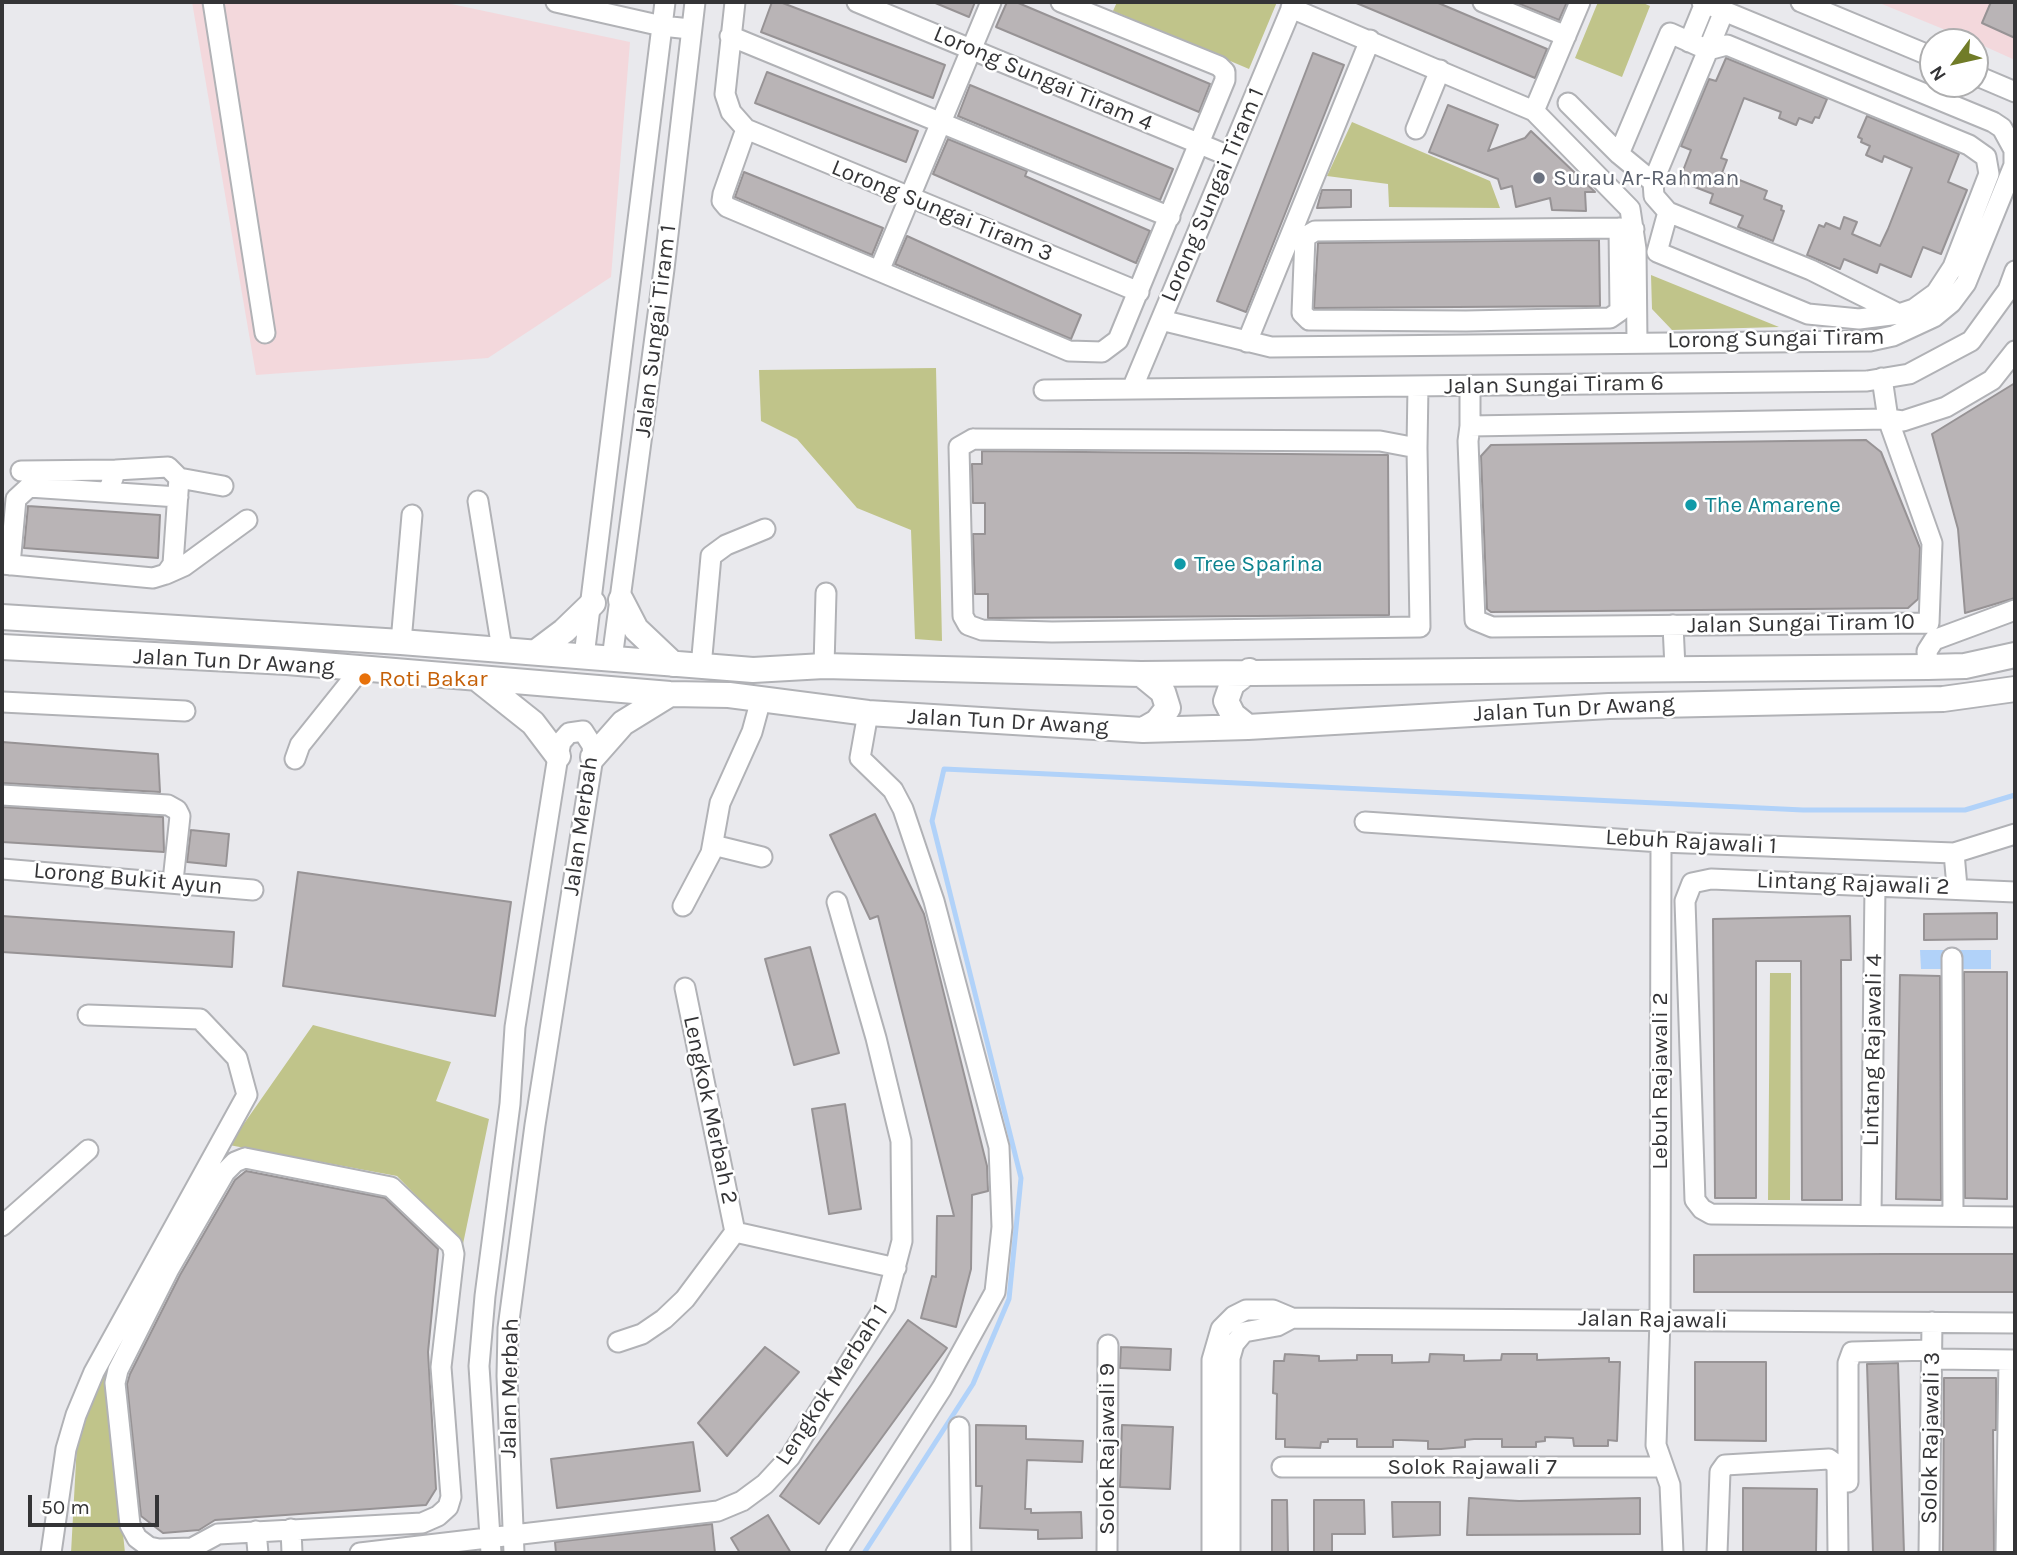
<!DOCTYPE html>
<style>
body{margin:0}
#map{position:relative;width:2017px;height:1555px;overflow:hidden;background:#e9e9ed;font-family:Karla,sans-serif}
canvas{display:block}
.frame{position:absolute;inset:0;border:4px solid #343436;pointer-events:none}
.north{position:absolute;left:1919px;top:28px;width:70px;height:70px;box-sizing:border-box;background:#fff;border:2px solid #aeaeaf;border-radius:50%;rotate:237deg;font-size:19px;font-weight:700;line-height:28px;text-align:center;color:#343436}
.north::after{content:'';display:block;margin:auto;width:24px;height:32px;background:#717c28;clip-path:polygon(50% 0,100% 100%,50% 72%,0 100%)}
.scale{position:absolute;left:28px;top:1495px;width:131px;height:32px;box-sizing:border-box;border:4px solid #343436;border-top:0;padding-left:9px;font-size:21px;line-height:24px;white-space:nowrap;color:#343436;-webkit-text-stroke:5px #fff;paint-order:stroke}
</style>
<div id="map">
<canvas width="2017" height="1555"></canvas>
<div class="frame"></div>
<div class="north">N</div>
<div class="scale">50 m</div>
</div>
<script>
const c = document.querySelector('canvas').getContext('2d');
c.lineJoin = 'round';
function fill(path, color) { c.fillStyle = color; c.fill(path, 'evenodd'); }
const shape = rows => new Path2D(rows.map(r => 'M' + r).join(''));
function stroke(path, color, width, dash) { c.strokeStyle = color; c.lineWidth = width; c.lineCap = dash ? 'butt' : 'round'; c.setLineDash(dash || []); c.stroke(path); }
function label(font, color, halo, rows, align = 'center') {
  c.font = font + ' Karla,sans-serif'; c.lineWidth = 5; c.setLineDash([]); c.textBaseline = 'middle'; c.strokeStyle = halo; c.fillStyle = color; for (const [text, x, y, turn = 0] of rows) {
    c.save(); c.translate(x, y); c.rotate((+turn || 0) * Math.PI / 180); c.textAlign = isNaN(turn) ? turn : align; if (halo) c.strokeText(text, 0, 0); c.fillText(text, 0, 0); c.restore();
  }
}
fill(shape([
 [192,2,442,2,630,42,611,277,488,358,256,375],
 [1877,2,2015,2,2015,60,1975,42]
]), '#f3d8dc');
fill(shape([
 [1117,2,1277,2,1249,69,1113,11],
 [1598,2,1641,2,1650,6,1622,77,1575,58],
 [1352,122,1490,181,1500,208,1389,207,1388,184,1327,176],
 [1651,275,1779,327,1672,330,1652,309],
 [936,368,942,641,915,639,911,530,857,508,797,439,761,421,759,370],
 [1770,973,1791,973,1790,1200,1768,1200],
 [313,1025,451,1062,436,1101,489,1119,463,1244,397,1176,229,1145],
 [106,1366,125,1553,71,1553,78,1425]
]), '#c0c48a');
fill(shape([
 [1920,950,1991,950,1991,969,1921,969]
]), '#b1d2f9');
stroke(shape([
 [864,1553,973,1384,1009,1299,1021,1178,932,821,944,769,1803,810,1965,810,2015,795]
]), '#b1d2f9', 5);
const building = shape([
 [772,2,780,2,945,65,933,98,761,32,772,2],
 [933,2,975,2,969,17,933,2],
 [1007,2,1016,2,1210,84,1199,112,996,27,1007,2],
 [1354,2,1436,2,1547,49,1535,78,1354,2],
 [1515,2,1567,2,1559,20,1515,2],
 [1991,2,2015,2,2015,38,1982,23,1991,2],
 [1313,53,1344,65,1246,312,1217,301,1313,53],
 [1726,58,1827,99,1819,118,1815,117,1812,123,1799,118,1796,125,1779,118,1781,112,1744,98,1721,158,1727,160,1722,173,1767,191,1764,199,1782,206,1781,210,1784,211,1773,241,1738,227,1743,216,1710,203,1713,194,1679,181,1691,150,1681,146,1709,79,1716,81,1726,58],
 [767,72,918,131,906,162,755,103,767,72],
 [970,85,1173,169,1160,200,958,116,970,85],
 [1448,105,1498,125,1488,151,1525,138,1531,131,1595,192,1585,192,1586,211,1552,210,1550,198,1516,207,1512,186,1501,189,1498,179,1429,152,1448,105],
 [1867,116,1959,154,1948,182,1967,190,1941,254,1923,247,1911,277,1880,264,1877,273,1844,259,1840,269,1807,255,1819,225,1824,227,1826,223,1840,229,1844,217,1857,222,1852,234,1880,246,1888,229,1912,168,1884,156,1882,162,1866,155,1870,146,1861,142,1862,139,1858,137,1867,116],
 [948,139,1027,171,1025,176,1150,231,1136,263,933,174,948,139],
 [744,172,883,228,872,255,735,197,744,172],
 [1322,190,1351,190,1351,207,1317,208,1322,190],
 [907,236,1081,315,1071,339,895,264,907,236],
 [1599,240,1600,306,1314,308,1318,243,1599,240],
 [2015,383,2015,598,1965,613,1958,529,1932,434,2015,383],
 [1866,440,1881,452,1920,548,1918,599,1908,608,1491,612,1487,609,1481,456,1491,445,1866,440],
 [982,451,1388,455,1389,615,988,618,988,594,975,594,973,534,985,534,985,503,973,503,972,464,982,464,982,451],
 [28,506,160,515,158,558,24,548,28,506],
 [2,742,158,754,160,792,2,783,2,742],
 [2,807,163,817,164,852,2,842,2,807],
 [875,814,924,914,987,1166,988,1191,972,1195,971,1269,956,1327,921,1318,932,1276,936,1277,937,1216,954,1216,878,916,870,919,830,835,875,814],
 [191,830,229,834,226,866,187,862,191,830],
 [298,872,511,902,495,1016,283,986,298,872],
 [1997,913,1997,939,1924,940,1924,914,1997,913],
 [2,916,234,932,232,967,2,952,2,916],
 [1850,916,1851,960,1841,960,1842,1200,1802,1200,1801,961,1756,961,1756,1198,1715,1198,1713,919,1850,916],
 [810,947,839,1053,794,1065,765,959,810,947],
 [1964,972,2007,972,2007,1199,1965,1198,1964,972],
 [1900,975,1940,976,1941,1200,1896,1199,1900,975],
 [845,1104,861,1209,829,1214,812,1109,845,1104],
 [246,1171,385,1198,438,1249,428,1352,436,1489,426,1505,215,1520,199,1530,163,1533,141,1516,127,1384,130,1374,180,1275,235,1180,246,1171],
 [1886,1254,2015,1254,2015,1292,1694,1292,1694,1255,1886,1254],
 [908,1320,947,1348,819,1524,780,1496,908,1320],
 [765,1347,799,1372,727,1456,698,1423,765,1347],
 [1121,1347,1171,1349,1170,1370,1120,1368,1121,1347],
 [1285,1354,1319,1356,1319,1361,1357,1360,1357,1355,1392,1355,1392,1363,1429,1362,1430,1354,1464,1355,1464,1361,1501,1360,1502,1354,1537,1354,1537,1360,1609,1358,1609,1362,1620,1362,1617,1441,1608,1440,1608,1446,1574,1446,1573,1438,1545,1437,1545,1441,1536,1442,1536,1447,1502,1447,1502,1439,1474,1439,1465,1440,1465,1447,1441,1449,1428,1449,1428,1441,1401,1440,1393,1440,1393,1447,1357,1447,1357,1439,1328,1439,1328,1442,1321,1442,1320,1448,1285,1447,1285,1439,1276,1439,1277,1394,1273,1393,1274,1361,1284,1361,1285,1354],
 [1695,1362,1766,1362,1766,1441,1695,1440,1695,1362],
 [1898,1363,1904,1553,1873,1553,1867,1364,1898,1363],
 [1944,1378,1996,1378,1996,1430,1993,1430,1994,1553,1943,1553,1944,1378],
 [976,1425,1026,1426,1026,1439,1083,1441,1082,1462,1027,1460,1025,1509,1031,1509,1031,1513,1081,1512,1082,1538,1038,1539,1038,1530,980,1528,982,1486,976,1486,976,1425],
 [1122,1425,1173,1427,1170,1489,1120,1487,1122,1425],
 [693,1442,700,1491,557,1508,551,1459,693,1442],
 [1743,1488,1817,1489,1816,1553,1743,1553,1743,1488],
 [1469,1498,1519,1501,1640,1498,1640,1534,1467,1535,1469,1498],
 [1272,1500,1287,1500,1288,1553,1272,1553,1272,1500],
 [1314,1500,1364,1500,1365,1534,1332,1534,1332,1553,1314,1553,1314,1500],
 [1392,1502,1440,1502,1440,1535,1393,1537,1392,1502],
 [768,1515,791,1553,740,1553,731,1538,768,1515],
 [712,1524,715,1553,556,1553,555,1542,712,1524]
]);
fill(building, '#b9b4b6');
stroke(building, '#979395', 2);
const minor = shape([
 [213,2,265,333],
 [556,2,662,26,690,29],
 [735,2,725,94,731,112,746,129,1139,292],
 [857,2,1229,156],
 [1483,2,1566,36],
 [1801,2,1933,57],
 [1291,8,1534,111,1630,209,1636,249,1637,342],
 [730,36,1170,217],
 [1689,42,1705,3],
 [1975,75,2015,92],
 [1568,103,1619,154,1653,182],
 [1534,111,1580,2],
 [746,129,723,194,722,201,727,207,1069,351,1102,352,1118,340,1225,80,1225,72,1219,66,1061,2],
 [1416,129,1440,70],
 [1619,154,1670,33,1708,50,1724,11],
 [1668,212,1657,252,1808,314,1859,319,1899,314,1914,309,1936,293,1953,267,1989,174,1986,157,1969,145,1727,45,1708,50,1653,182,1654,196,1668,212,1811,270,1899,314],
 [1619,228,1620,311,1610,318,1466,321,1309,320,1302,313,1305,237,1315,231,1619,228,1634,229],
 [879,271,991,2],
 [1161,320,1271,347,1870,341,1893,336,1934,317,1951,303,1966,283,2014,165,2014,150,2002,128,1993,122,1702,2],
 [1247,342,1370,40],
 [1882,378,1888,419,1932,543,1929,623,1492,627,1475,620,1468,441,1470,426,1888,419,1903,421,1946,407,1992,380,2015,351],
 [1470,386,1470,426],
 [1132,389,1294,2],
 [1044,390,1867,381,1909,374,1971,341,2008,290,2015,271],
 [973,439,1380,441,1417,448,1420,627,1052,632,982,630,968,625,963,616,959,447,973,439],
 [1417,448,1418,386],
 [21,471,116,470],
 [108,492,116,470,168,467,179,478,223,486],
 [478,501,502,649],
 [2,564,153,578,166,574,173,564,179,478],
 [10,565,16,499,29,487,178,497],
 [166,574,184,566,247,520],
 [1673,625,1675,668],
 [401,642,412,515],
 [584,656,665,2],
 [612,659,664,269,695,2],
 [824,666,826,593],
 [701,667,711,556,726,545,765,529],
 [1928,667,1927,651,1934,640,2015,610],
 [2,702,185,711],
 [295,759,300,745,360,670],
 [2,795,168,805,177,810,180,816,173,881],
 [1365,822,1661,842,1954,853,2015,834],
 [1661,842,1660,1320,1656,1445,1670,1485,1673,1553],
 [713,845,762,857],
 [1954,853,1957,887],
 [2,869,253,890],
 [2015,892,1711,879,1692,883,1685,901,1695,1200,1702,1209,1711,1214,2015,1217],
 [683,906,711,853,720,803,752,732,761,699],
 [1952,958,1953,1216],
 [245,1158,391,1187,452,1245,454,1254,441,1367,451,1497,448,1507,438,1516,422,1523,218,1534,192,1548,159,1549,149,1547,137,1538,130,1525,115,1383,118,1370,169,1269,225,1172,235,1162,245,1158],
 [1871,1215,1875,886],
 [2,1226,88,1150],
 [735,1232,896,1268],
 [618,1342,642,1334,664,1319,685,1299,735,1232,685,988],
 [1933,1359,2015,1360],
 [959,1427,961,1553],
 [1282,1467,1662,1467],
 [1848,1482,1848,1363,1852,1352,1932,1350],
 [291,1529,292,1553],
 [256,1531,258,1553],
 [51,1553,66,1449,76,1415,94,1372,247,1095,237,1058,200,1019,88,1015],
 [360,1553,718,1511,742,1501,765,1484,790,1457,885,1306,902,1241,901,1141,876,1038,837,902],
 [491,1553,479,1366,485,1296,510,1104,515,1027,558,756,561,742,569,733,583,731,592,745,593,757,535,1125,508,1328,507,1376,514,1553],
 [836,1553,942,1388,995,1292,1002,1227,999,1147,934,901,903,809,893,790,860,758,868,713],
 [1107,1553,1108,1345],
 [1212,1553,1212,1360,1221,1329,1234,1316,1246,1310,1273,1310,1292,1318,2015,1323],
 [1230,1553,1230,1358,1234,1344,1244,1332,1277,1326,1292,1318],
 [1717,1553,1720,1472,1725,1465,1829,1459,1837,1465,1838,1553],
 [1929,1553,1932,1322],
 [2006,1553,2009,1360]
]);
const major = shape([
 [621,600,636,629,673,664],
 [2,617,401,642,753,670,824,666,1141,674,1928,667,1965,666,2015,655],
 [2,647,287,662,670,694,729,695,868,713,1143,730,1248,727,1609,706,1943,699,2015,689],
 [536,652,564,631,593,603],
 [1141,674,1163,692,1168,708,1157,722,1143,730],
 [479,680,533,723,558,756],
 [1248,727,1233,715,1226,701,1232,684,1249,671],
 [593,757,623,723,670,694]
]);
stroke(minor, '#b1b2b6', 23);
stroke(major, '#b1b2b6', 28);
stroke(minor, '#fff', 19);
stroke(major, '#fff', 24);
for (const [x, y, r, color] of [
 [1539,178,7,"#6b7280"],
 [1691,505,7,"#0f9aa8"],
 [1180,564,7,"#0f9aa8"],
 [365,679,7,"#e8710a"]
]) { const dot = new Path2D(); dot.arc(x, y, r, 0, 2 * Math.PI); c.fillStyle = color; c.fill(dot); stroke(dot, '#fff', 2.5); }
label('23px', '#343436', '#fff', [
 ["Lorong Sungai Tiram 4",1043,79,23],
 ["Lorong Sungai Tiram 1",1213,195,-67],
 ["Lorong Sungai Tiram 3",942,211,22],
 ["Jalan Sungai Tiram 1",656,331,-83],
 ["Lorong Sungai Tiram",1776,339,-1],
 ["Jalan Sungai Tiram 6",1554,385,-1],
 ["Jalan Sungai Tiram 10",1801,624,-1],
 ["Jalan Tun Dr Awang",234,662,3],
 ["Jalan Tun Dr Awang",1574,709,-3],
 ["Jalan Tun Dr Awang",1008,722,3],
 ["Jalan Merbah",581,826,-82],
 ["Lebuh Rajawali 1",1691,842,3],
 ["Lorong Bukit Ayun",128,879,5],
 ["Lintang Rajawali 2",1853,884,2],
 ["Lintang Rajawali 4",1873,1050,-89],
 ["Lebuh Rajawali 2",1660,1081,-90],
 ["Lengkok Merbah 2",710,1110,78],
 ["Jalan Rajawali",1653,1320,1],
 ["Lengkok Merbah 1",832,1385,-57],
 ["Jalan Merbah",510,1388,-89],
 ["Solok Rajawali 3",1931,1438,-89],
 ["Solok Rajawali 9",1107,1449,-90],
 ["Solok Rajawali 7",1472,1467]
]);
label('23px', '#5b616d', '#fff', [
 ["Surau Ar-Rahman",1553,178]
], 'left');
label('23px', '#0d838f', '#fff', [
 ["The Amarene",1705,505],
 ["Tree Sparina",1194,564]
], 'left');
label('23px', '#c56008', '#fff', [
 ["Roti Bakar",379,679]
], 'left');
</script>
